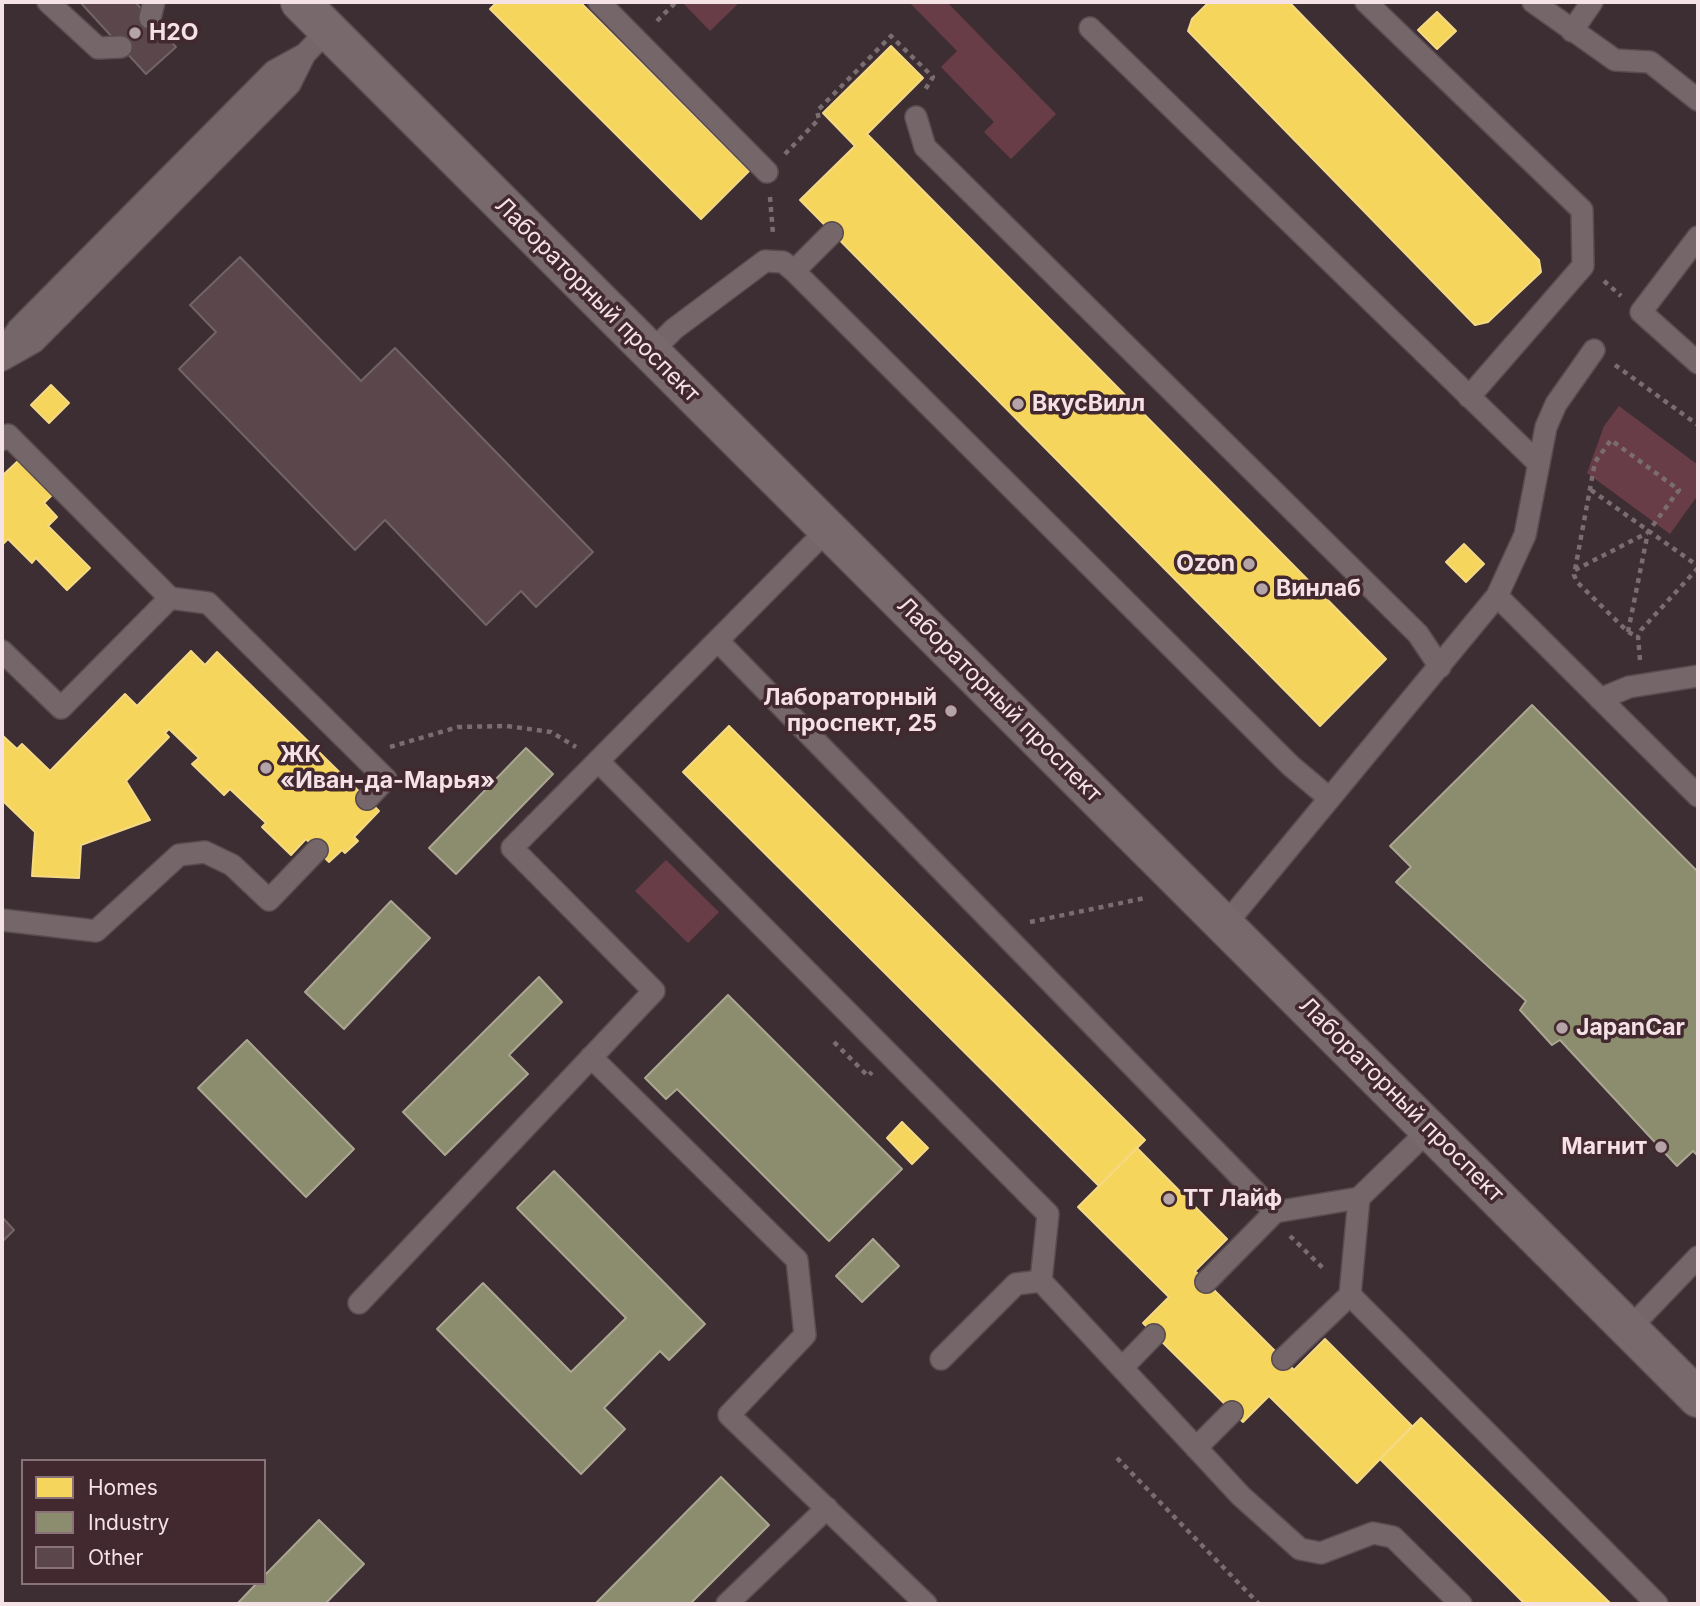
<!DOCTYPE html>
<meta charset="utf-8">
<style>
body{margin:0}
#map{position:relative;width:1700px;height:1606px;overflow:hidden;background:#3c2e32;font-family:Inter,sans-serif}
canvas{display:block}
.frame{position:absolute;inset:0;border:4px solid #f4e2e6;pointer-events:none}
.legend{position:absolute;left:21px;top:1459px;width:245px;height:126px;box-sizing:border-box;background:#42282f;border:2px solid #897278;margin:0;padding:9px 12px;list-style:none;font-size:21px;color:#f4e2e6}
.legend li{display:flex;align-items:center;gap:14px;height:35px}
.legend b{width:35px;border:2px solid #897278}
</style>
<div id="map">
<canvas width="1700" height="1606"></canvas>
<div class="frame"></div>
<ul class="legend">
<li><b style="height:19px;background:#f6d55c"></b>Homes</li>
<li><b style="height:19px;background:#8c8c6e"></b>Industry</li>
<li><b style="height:19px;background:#5b464c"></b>Other</li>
</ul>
</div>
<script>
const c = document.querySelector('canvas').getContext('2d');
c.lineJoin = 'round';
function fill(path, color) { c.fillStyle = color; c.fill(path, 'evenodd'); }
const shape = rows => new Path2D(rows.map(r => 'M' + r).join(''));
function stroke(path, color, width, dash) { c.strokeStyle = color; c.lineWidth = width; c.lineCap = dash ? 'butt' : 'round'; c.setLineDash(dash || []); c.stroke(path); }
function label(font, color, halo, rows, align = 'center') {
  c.font = font + ' Inter,sans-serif'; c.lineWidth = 7; c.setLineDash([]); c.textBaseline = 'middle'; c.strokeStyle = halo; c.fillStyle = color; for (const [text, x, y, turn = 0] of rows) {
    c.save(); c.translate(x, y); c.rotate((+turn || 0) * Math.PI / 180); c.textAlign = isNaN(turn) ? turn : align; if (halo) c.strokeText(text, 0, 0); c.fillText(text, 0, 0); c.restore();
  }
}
fill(shape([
 [682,2,740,2,710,31],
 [909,2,947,2,1056,114,1011,159,984,132,994,122,941,67,957,51],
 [1619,406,1698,465,1698,495,1670,534,1587,473,1604,426],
 [666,860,719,912,688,943,635,891]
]), '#693d48');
const homes = shape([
 [497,2,580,2,749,171,701,219,490,9,497,2],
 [1209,2,1289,2,1539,260,1541,272,1488,322,1475,325,1188,31,1192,19,1209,2],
 [1437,12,1456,31,1437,49,1418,30,1437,12],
 [891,46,923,78,867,134,1386,659,1320,726,800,200,855,146,823,113,891,46],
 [51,385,69,403,49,423,31,405,51,385],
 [19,460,53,494,44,503,57,517,48,526,90,568,67,590,36,558,32,563,8,539,2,545,2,476,19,460],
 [1464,544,1484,564,1466,582,1446,562,1464,544],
 [191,651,205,665,217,652,379,811,354,837,358,841,345,853,342,850,329,862,306,839,291,855,262,827,266,823,230,789,224,795,192,764,199,758,169,729,165,733,169,737,126,781,150,820,81,845,79,878,32,876,35,832,2,800,2,735,17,749,22,744,50,771,125,694,137,706,191,651],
 [729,726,1145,1140,1099,1186,683,772,729,726],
 [902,1122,928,1148,912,1164,887,1138,902,1122],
 [1137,1148,1227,1239,1195,1271,1294,1370,1325,1339,1412,1426,1357,1483,1269,1396,1243,1422,1143,1323,1169,1297,1078,1207,1137,1148],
 [1421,1418,1611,1604,1525,1604,1380,1459,1421,1418]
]);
fill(homes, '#f6d55c');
stroke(homes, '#f5d985', 2);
const industry = shape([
 [1532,705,1698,872,1698,1156,1693,1151,1677,1166,1560,1040,1552,1045,1520,1010,1526,1001,1396,882,1411,867,1390,846,1532,705],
 [526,748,553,774,456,874,429,848,526,748],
 [391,901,430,938,344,1029,305,992,391,901],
 [539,977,562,1002,509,1055,528,1074,445,1155,403,1112,539,977],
 [728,995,902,1169,829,1241,677,1089,666,1099,645,1078,728,995],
 [247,1040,354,1149,306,1197,198,1088,247,1040],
 [554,1171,705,1324,669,1360,660,1351,604,1408,625,1429,581,1474,437,1329,483,1283,571,1372,626,1318,517,1208,554,1171],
 [873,1239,899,1266,862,1302,836,1276,873,1239],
 [721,1477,769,1525,690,1604,595,1604,721,1477],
 [319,1520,364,1564,325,1604,237,1604,257,1583,264,1583,264,1576,319,1520]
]);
fill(industry, '#8c8c6e');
stroke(industry, '#aba692', 2);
const building = shape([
 [80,2,135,2,176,47,146,74,80,2],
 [240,257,361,381,395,348,593,552,536,607,521,591,486,625,385,520,355,550,179,369,216,332,190,305,240,257],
 [2,1217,14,1230,2,1242,2,1217]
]);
fill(building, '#5b464c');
stroke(building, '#716467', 2);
const lane = shape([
 [48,2,98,48,121,47],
 [599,2,767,172],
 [1366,2,1582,210,1583,266,1469,397],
 [1533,2,1615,60,1650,62,1698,100],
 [150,18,154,2],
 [1090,28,1539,464],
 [1572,31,1592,2],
 [916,117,925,147,1418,634,1440,667],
 [1698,237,1641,312,1698,363],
 [794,271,1291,766,1329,798],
 [2,353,18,329,274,71,305,54,328,30],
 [650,353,674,329,765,261,783,262,794,271,832,233],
 [2,360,34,342,290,84,305,54],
 [2,440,8,435,170,598,208,603,386,779,367,799],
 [827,530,598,761,1048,1214,1041,1281,1241,1496,1300,1549,1321,1553,1373,1533,1393,1537,1461,1604],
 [1497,596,1525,535,1546,427,1556,404,1594,350],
 [718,641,1275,1212],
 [2,651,61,708,170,598],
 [1600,699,1629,687,1698,676],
 [2,920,96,931,179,855,205,852,232,865,269,900,317,850],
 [1225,925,1497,596,1698,796],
 [591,1057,797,1260,805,1335,729,1415,926,1604],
 [1206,1282,1275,1212,1359,1198,1430,1129],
 [1350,1295,1657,1604],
 [359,1303,654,991,512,848,598,761],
 [1629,1329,1698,1257],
 [941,1359,1016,1284,1041,1281],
 [1283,1359,1350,1295,1359,1198],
 [1122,1368,1154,1335],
 [1196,1448,1232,1412],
 [727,1604,827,1508]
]);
const secondary = shape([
 [300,2,1698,1398]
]);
stroke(lane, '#594c50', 24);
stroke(secondary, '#594c50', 41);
stroke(shape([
 [657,21,676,2],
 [785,154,819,119,817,111,891,36,933,77,923,93],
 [770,197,773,234],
 [1604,281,1621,296],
 [1615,365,1698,425],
 [1591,490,1698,566],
 [1575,570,1647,533],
 [1628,632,1648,532,1679,490,1611,440,1595,462,1574,575,1577,582,1628,632,1638,637],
 [1640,660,1638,637,1641,630,1698,568],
 [390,747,458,727,507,726,551,732,576,747],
 [1030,922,1145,898],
 [834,1042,868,1076,872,1072],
 [1290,1236,1324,1269],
 [1117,1458,1259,1604]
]), '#796d70', 4.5, [5, 5]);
stroke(lane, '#746669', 21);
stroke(secondary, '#78696d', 38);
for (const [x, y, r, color] of [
 [135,33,7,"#b4a3a7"],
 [1018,404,7,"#b4a3a7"],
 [1249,564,7,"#b4a3a7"],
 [1262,589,7,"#b4a3a7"],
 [951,711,7,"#b4a3a7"],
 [266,768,7,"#b4a3a7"],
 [1562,1028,7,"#b4a3a7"],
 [1661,1147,7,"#b4a3a7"],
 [1169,1199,7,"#b4a3a7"]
]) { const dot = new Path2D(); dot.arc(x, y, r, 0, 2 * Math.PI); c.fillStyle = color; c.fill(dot); stroke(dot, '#42282f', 2.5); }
label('bold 23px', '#f4e2e6', '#42282f', [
 ["H2O",149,33],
 ["ВкусВилл",1032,404],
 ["Ozon",1235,564,"right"],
 ["Винлаб",1276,589],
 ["Лабораторный",937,698,"right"],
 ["проспект, 25",937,724,"right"],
 ["ЖК",280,755],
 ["«Иван-да-Марья»",280,781],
 ["JapanCar",1576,1028],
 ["Магнит",1647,1147,"right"],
 ["ТТ Лайф",1183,1199]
], 'left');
label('23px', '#f4e2e6', '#42282f', [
 ["Лабораторный проспект",597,300,45],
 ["Лабораторный проспект",999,700,45],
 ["Лабораторный проспект",1401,1100,45]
]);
</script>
